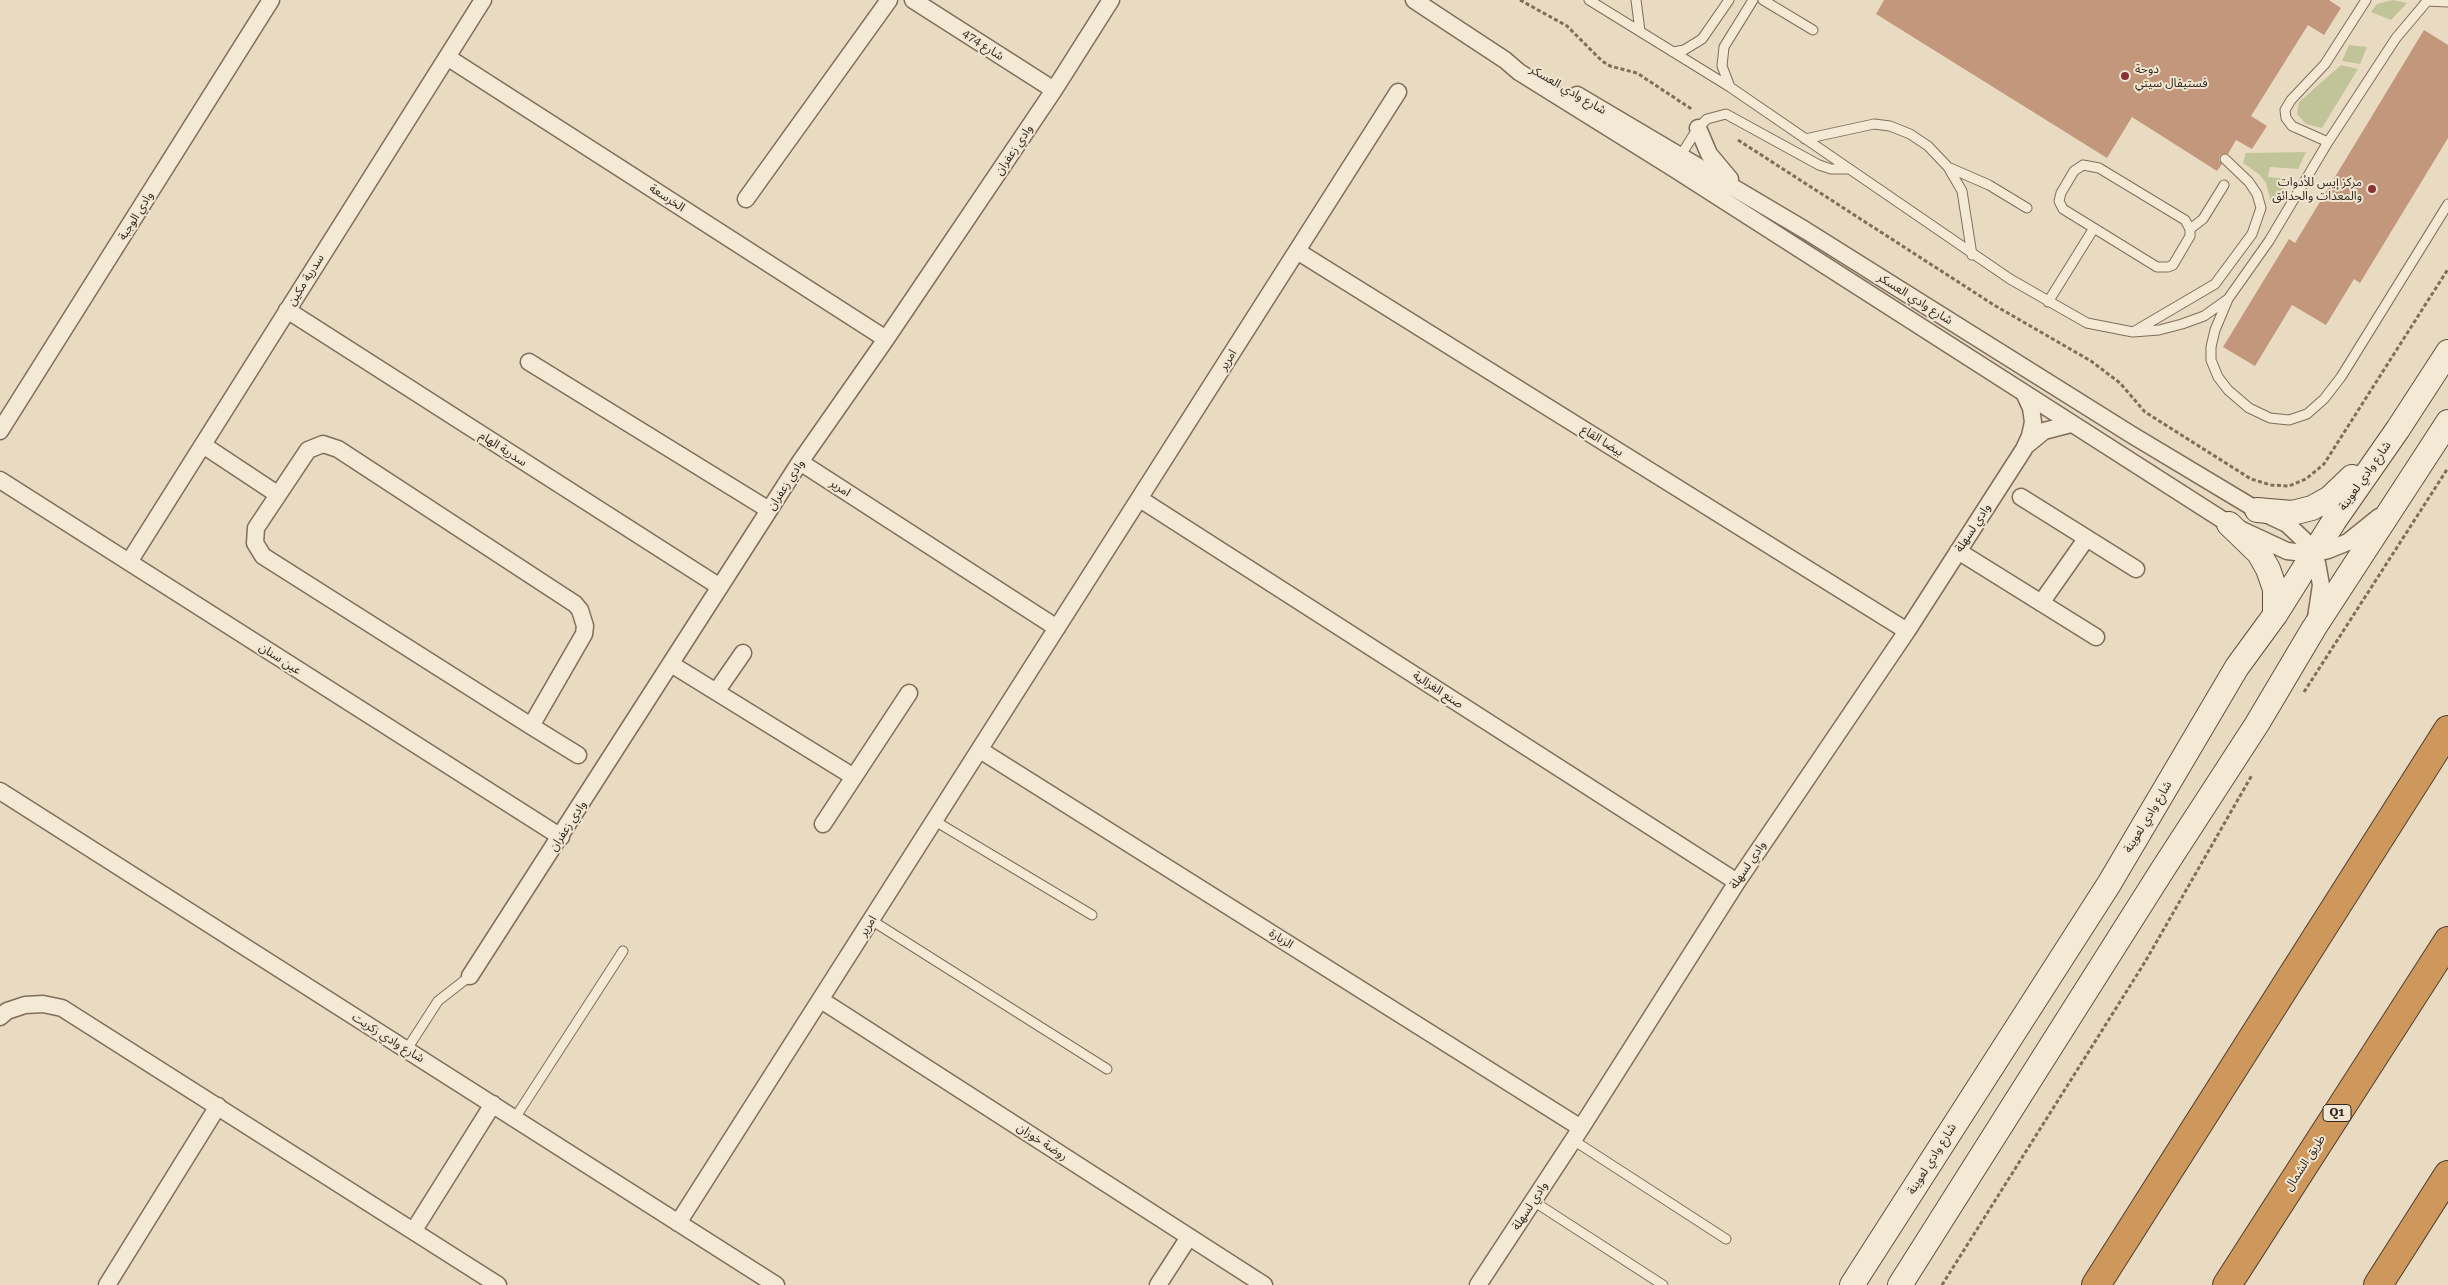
<!DOCTYPE html>
<meta charset="utf-8">
<style>
body{margin:0}
canvas{display:block;background:#e8dbc2}
</style>
<canvas width="2448" height="1285"></canvas>
<script>
const c = document.querySelector('canvas').getContext('2d');
c.lineJoin = 'round';
function fill(path, color) { c.fillStyle = color; c.fill(path, 'evenodd'); }
const shape = rows => new Path2D(rows.map(r => 'M' + r).join(''));
function stroke(path, color, width, dash) { c.strokeStyle = color; c.lineWidth = width; c.lineCap = dash ? 'butt' : 'round'; c.setLineDash(dash || []); c.stroke(path); }
function label(font, color, halo, rows, align = 'center') {
  c.font = font + ' "Roboto Serif","Noto Sans Arabic",serif'; c.lineWidth = 4; c.setLineDash([]); c.textBaseline = 'middle'; c.strokeStyle = halo; c.fillStyle = color; for (const [text, x, y, turn = 0] of rows) {
    c.save(); c.translate(x, y); c.rotate((+turn || 0) * Math.PI / 180); c.textAlign = isNaN(turn) ? turn : align; if (halo) c.strokeText(text, 0, 0); c.fillText(text, 0, 0); c.restore();
  }
}
fill(shape([
 [2393,0,2407,3,2391,20,2371,12,2377,4],
 [2349,45,2367,47,2360,64,2342,61],
 [2341,65,2358,69,2322,128,2306,124,2297,114,2299,102],
 [2306,152,2298,169,2270,167,2268,177,2290,179,2277,202,2271,203,2266,183,2260,175,2243,163,2246,153]
]), '#c1c498');
fill(shape([
 [1884,0,2329,0,2341,8,2324,35,2308,25,2251,116,2267,126,2252,149,2236,140,2228,154,2220,155,2219,160,2222,164,2217,171,2132,117,2107,158,1876,14],
 [2424,30,2448,45,2448,138,2360,283,2354,279,2326,325,2292,305,2255,366,2223,347,2289,239,2295,243]
]), '#c2977c');
const lane = shape([
 [1589,0,1730,87,2010,279,2087,323,2133,332,2159,330,2182,324,2204,316,2228,299,2269,241,2328,142,2396,38,2428,0],
 [1636,0,1640,31],
 [1763,0,1813,30],
 [2427,1,2448,2],
 [1673,52,1684,50,1702,39,1729,0],
 [1730,87,1722,66,1724,47,1753,0],
 [1805,139,1874,124,1890,126,1910,134,1928,146,1948,167,1962,191,1972,255],
 [2328,142,2292,126,2286,118,2285,110,2291,100,2325,64,2366,0],
 [1679,158,1698,128,1707,119,1726,114,1819,165,1831,169,1848,169],
 [2083,165,2099,168,2185,220,2190,229,2190,236,2173,265,2168,267,2157,267,2063,209,2059,201,2061,193,2074,171,2083,165],
 [1950,168,1989,185,2027,208],
 [2190,229,2203,219,2224,185],
 [2228,299,2215,330,2211,347,2211,360,2218,377,2228,390,2249,408,2270,418,2289,420,2307,414,2324,399,2341,377,2448,204],
 [2048,302,2094,228],
 [2135,331,2215,284,2252,234,2261,208,2257,194,2249,182,2225,159],
 [935,821,1092,915],
 [871,920,1107,1069],
 [407,1049,438,1001,470,976],
 [515,1118,623,951],
 [1573,1140,1726,1239],
 [1533,1201,1663,1285]
]);
const street = shape([
 [913,0,1054,90],
 [1414,0,1505,60,1519,72,1673,168,2229,524,2287,551,2313,554,2328,550,2348,542,2379,517],
 [447,57,886,339],
 [1577,95,1805,230,2132,435,2257,510,2287,524,2305,541,2317,563,2321,585,2316,618],
 [1698,128,1709,154,1730,179],
 [746,199,889,0],
 [1297,251,1907,631],
 [287,310,720,587],
 [529,362,769,510],
 [0,431,271,0],
 [203,445,277,494],
 [2027,445,2044,431,2071,424],
 [800,462,1057,628],
 [0,480,561,837],
 [2021,497,2136,569],
 [1140,499,1737,882],
 [1958,551,2096,637],
 [129,562,483,0],
 [2041,603,2086,539],
 [671,664,854,777],
 [716,692,743,653],
 [531,726,584,634,585,626,580,610,575,604,338,449,323,444,308,450,256,528,255,543,263,556,531,726,578,755],
 [980,750,1581,1128],
 [0,791,776,1285],
 [823,824,909,693],
 [470,976,800,462,886,339,1054,90,1111,0],
 [821,1000,1264,1285],
 [0,1017,7,1011,25,1005,43,1004,62,1008,498,1285],
 [678,1223,1398,92],
 [414,1230,493,1104],
 [107,1285,218,1106],
 [1158,1285,1189,1237],
 [1478,1285,1581,1128,1737,882,1907,631,2024,449,2030,436,2033,422,2031,408,2025,395]
]);
const secondary = shape([
 [2257,510,2292,513,2312,508,2330,498,2352,477],
 [2229,524,2259,553,2268,569,2275,589,2275,615],
 [1852,1285,2109,884,2237,667,2275,615,2334,521,2398,429,2448,352],
 [1900,1285,2163,869,2257,724,2314,628,2448,422]
]);
const highway = shape([
 [2096,1285,2448,730],
 [2227,1285,2448,941],
 [2378,1285,2448,1175]
]);
stroke(lane, '#806d5b', 11);
stroke(street, '#806d5b', 19);
stroke(secondary, '#614f3f', 26);
stroke(highway, '#4e3c2f', 30);
stroke(shape([
 [1520,0,1567,26,1602,61,1610,66,1637,73,1693,110],
 [1738,140,1994,305,2091,361,2120,383,2145,412,2251,479,2271,485,2289,486,2306,479,2324,464,2448,269],
 [2304,692,2448,468],
 [1942,1285,2145,962,2252,775]
]), '#806d5b', 3, [4, 2.5]);
stroke(lane, '#f4e9d4', 9);
stroke(street, '#f4e9d4', 16);
stroke(secondary, '#f4e9d4', 24);
stroke(highway, '#ce985c', 28);
for (const [x, y, r, color] of [
 [2125,76,5,"#883336"],
 [2372,189,5,"#883336"]
]) { const dot = new Path2D(); dot.arc(x, y, r, 0, 2 * Math.PI); c.fillStyle = color; c.fill(dot); stroke(dot, '#f0e6d1', 2); }
for (const [x, y, w] of [
 [2337,1113,28]
]) { const box = new Path2D(); box.roundRect(x - w / 2, y - 8.5, w, 17, 4); c.fillStyle = '#f0e6d1'; c.fill(box); stroke(box, '#31271e', 1); }
label('bold 11px', '#31271e', null, [
 ["Q1",2337,1113]
]);
label('12px', '#31271e', '#f0e6d1', [
 ["شارع 474",983,45,33],
 ["شارع وادي العسكر",1568,90,30],
 ["وادي زعفران",1014,150,-56],
 ["الخرسعة",667,198,33],
 ["وادي الوجبة",136,216,-58],
 ["سدرية مكين",306,280,-58],
 ["شارع وادي العسكر",1915,299,32],
 ["امرير",1228,360,-58],
 ["بيضا القاع",1602,441,32],
 ["سدرية الهام",503,449,33],
 ["شارع وادي لعوينة",2365,476,-55],
 ["وادي زعفران",786,485,-57],
 ["امرير",840,488,33],
 ["وادي لسهلة",1973,528,-57],
 ["عين سنان",280,659,33],
 ["صنع الغزالية",1438,690,33],
 ["شارع وادي لعوينة",2148,817,-59],
 ["وادي زعفران",568,826,-57],
 ["وادي لسهلة",1748,865,-56],
 ["امرير",868,926,-58],
 ["الزبارة",1281,939,32],
 ["شارع وادي زكريت",388,1038,32],
 ["روضة خوزان",1042,1142,33],
 ["شارع وادي لعوينة",1932,1159,-58],
 ["طريق الشمال",2305,1163,-57],
 ["وادي لسهلة",1530,1206,-57]
]);
label('12px', '#31271e', '#f0e6d1', [
 ["دوحة",2135,69],
 ["فستيفال سيتي",2135,83],
 ["مركز إيس للأدوات",2362,182,"right"],
 ["والمعدات والحدائق",2362,196,"right"]
], 'left');
</script>
